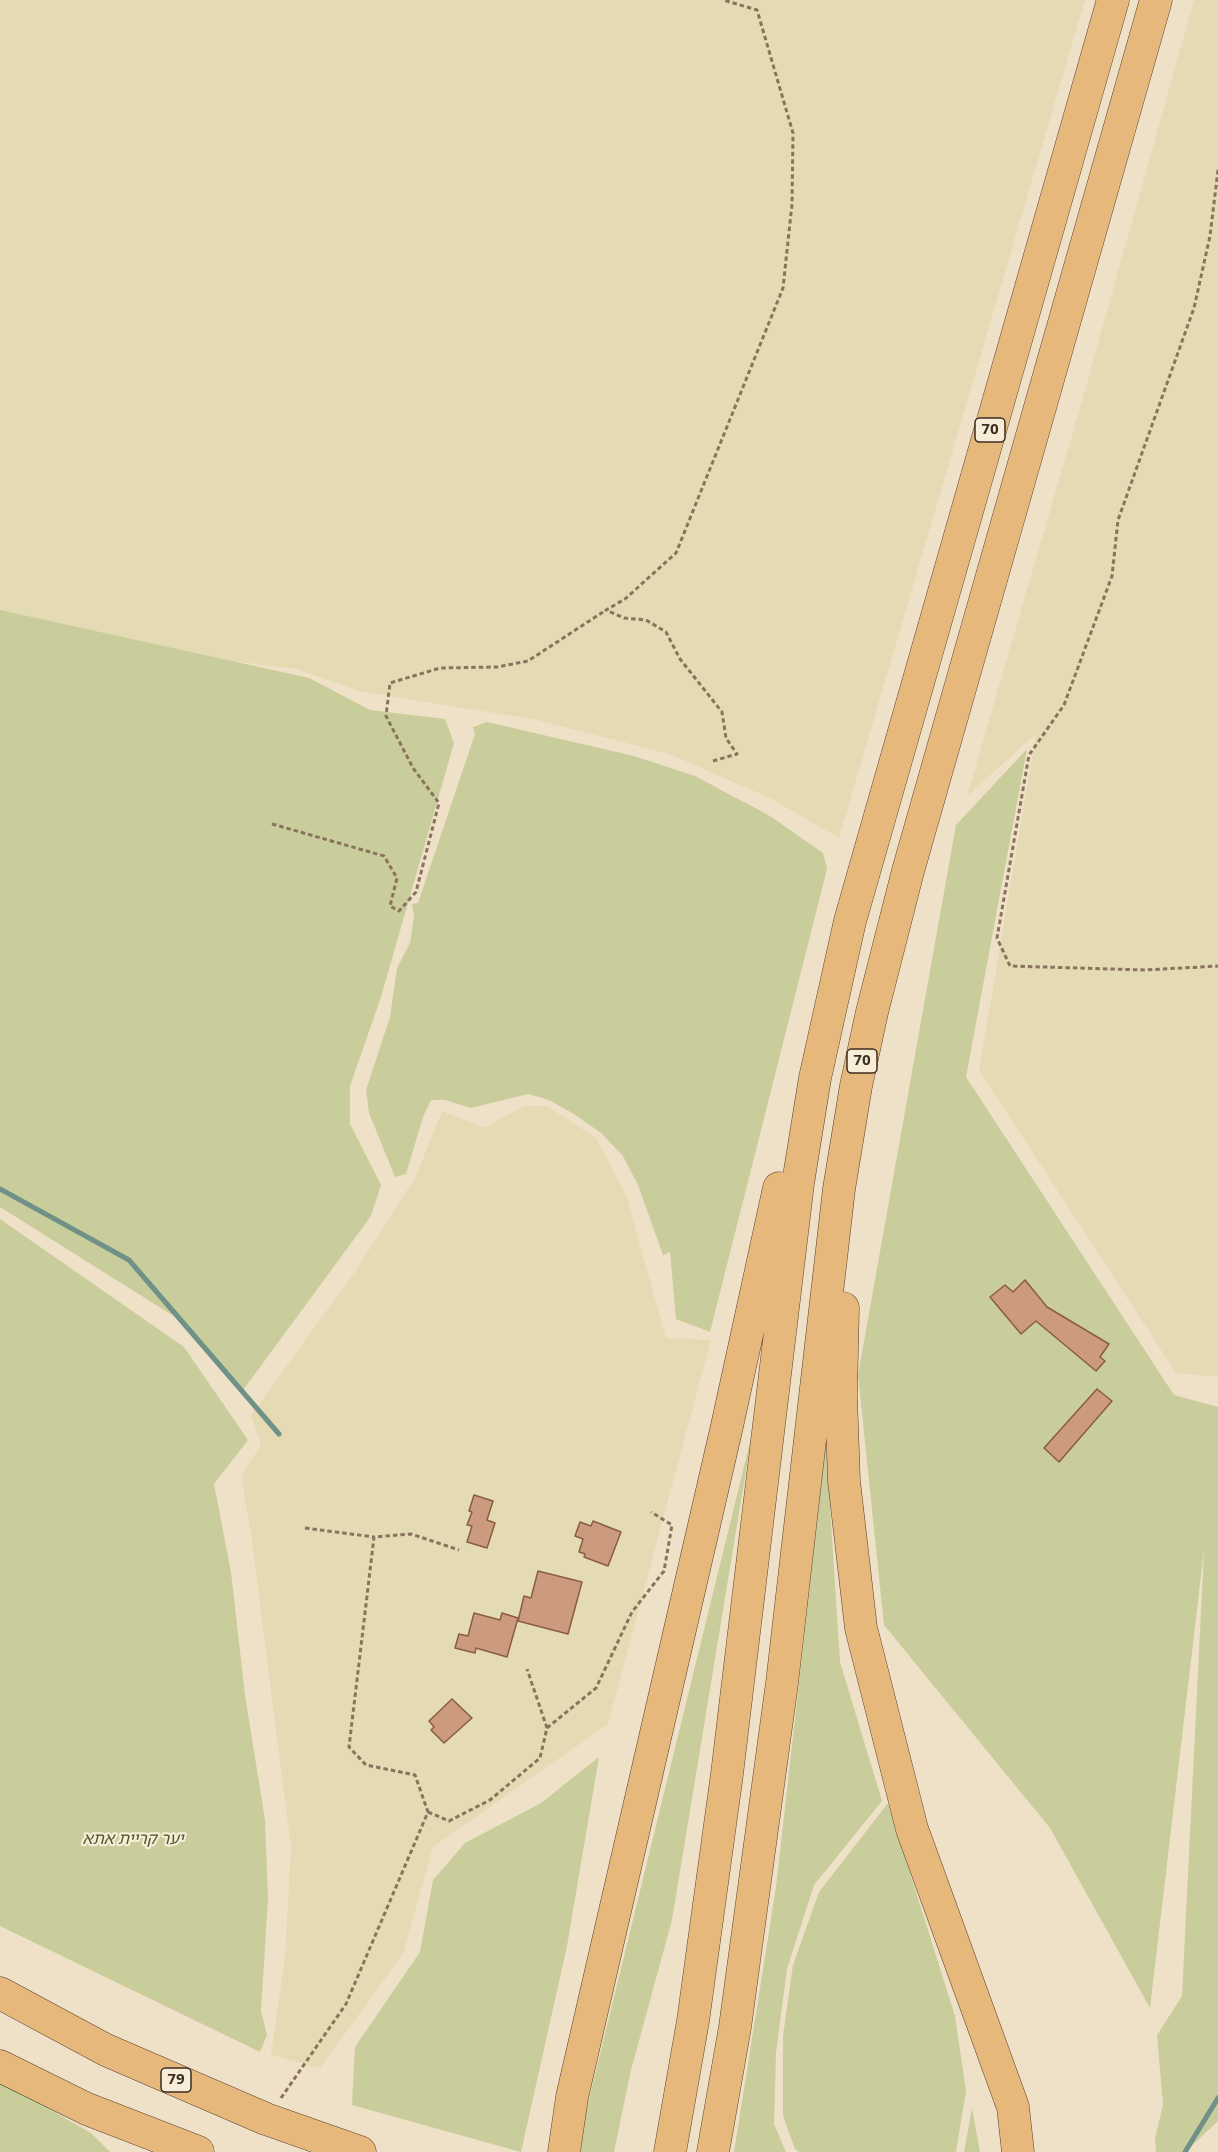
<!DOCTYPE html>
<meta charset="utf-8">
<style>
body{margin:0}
canvas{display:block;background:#efe1c7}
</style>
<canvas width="1218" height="2152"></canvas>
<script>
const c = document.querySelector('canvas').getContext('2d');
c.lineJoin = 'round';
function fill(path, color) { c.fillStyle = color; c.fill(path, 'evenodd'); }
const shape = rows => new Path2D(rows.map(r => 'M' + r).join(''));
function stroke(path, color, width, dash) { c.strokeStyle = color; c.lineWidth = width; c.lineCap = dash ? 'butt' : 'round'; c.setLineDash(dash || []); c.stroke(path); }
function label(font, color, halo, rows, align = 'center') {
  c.font = font + ' Georgia,"Noto Sans Hebrew",serif'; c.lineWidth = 4.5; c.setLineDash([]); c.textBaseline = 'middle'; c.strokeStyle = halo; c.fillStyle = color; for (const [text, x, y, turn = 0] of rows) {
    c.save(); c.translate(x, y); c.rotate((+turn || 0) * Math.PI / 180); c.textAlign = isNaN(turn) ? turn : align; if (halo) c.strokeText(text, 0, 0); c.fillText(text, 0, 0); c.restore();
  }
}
fill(shape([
 [0,0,1085,0,839,838,770,798,669,754,537,720,359,691,296,669,217,659,0,612],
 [1194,0,1218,0,1218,1377,1176,1373,979,1070,1036,734,967,796,1081,404],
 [524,1106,547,1106,596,1138,626,1195,666,1338,711,1340,608,1724,433,1847,403,1954,320,2068,271,2055,285,1956,291,1847,251,1534,241,1476,261,1445,251,1415,356,1270,416,1176,442,1111,484,1128]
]), '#e4dbb4');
fill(shape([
 [0,610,309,678,370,710,445,719,454,743,381,997,350,1086,350,1124,381,1185,371,1216,241,1393,180,1320,0,1207],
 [487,722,634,756,695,776,770,816,823,853,827,869,710,1332,676,1319,670,1252,663,1255,638,1185,623,1156,601,1133,574,1114,549,1100,528,1094,471,1108,445,1100,431,1100,423,1117,406,1174,395,1177,369,1113,366,1090,390,1017,397,968,410,943,414,916,412,904,418,903,475,734,473,727],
 [1027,749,966,1077,1174,1395,1218,1407,1218,2121,1185,2152,1156,2152,1155,2138,1163,2105,1157,2035,1182,1996,1204,1550,1150,2008,1050,1828,884,1625,858,1375,956,825],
 [0,1219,184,1347,248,1440,214,1484,231,1572,245,1695,265,1820,268,1899,261,2011,267,2035,260,2052,0,1926],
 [752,1434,672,1920,631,2070,614,2152,576,2152],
 [826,1443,840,1662,882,1801,814,1885,787,1969,776,2053,774,2124,786,2152,734,2152,776,1887],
 [599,1757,567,1946,521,2152,352,2105,355,2047,420,1952,433,1880,465,1843,541,1803],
 [888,1803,955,2016,966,2091,956,2152,799,2152,795,2149,783,2116,783,2036,793,1965,819,1892],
 [0,2081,91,2133,110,2152,0,2152],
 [972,2108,980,2152,964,2152]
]), '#c9cd9b');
stroke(shape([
 [0,1189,129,1260,279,1434],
 [1185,2152,1218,2098]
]), '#6f9187', 5);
const building = shape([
 [1025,1280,1047,1307,1109,1344,1100,1357,1105,1361,1096,1371,1036,1321,1021,1334,990,1297,1005,1285,1013,1292,1025,1280],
 [1097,1389,1112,1401,1059,1462,1044,1448,1097,1389],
 [474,1495,493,1501,487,1520,495,1523,487,1548,467,1542,472,1526,467,1525,472,1512,469,1511,474,1495],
 [593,1521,621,1532,608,1566,584,1557,585,1554,579,1552,583,1539,575,1536,580,1522,591,1526,593,1521],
 [538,1571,582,1582,568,1634,518,1621,524,1596,531,1598,538,1571],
 [474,1613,500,1620,502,1613,518,1618,507,1657,476,1648,475,1653,455,1648,459,1634,468,1636,474,1613],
 [452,1699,472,1718,444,1743,431,1730,434,1727,429,1721,452,1699]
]);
fill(building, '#cc9b7d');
stroke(building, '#8a5c42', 1.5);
const trunk = shape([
 [843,1308,841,1395,844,1481,861,1628,912,1829,1013,2107,1018,2152],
 [0,1993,106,2050,266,2119,360,2152],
 [0,2066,87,2109,198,2152],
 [564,2152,572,2097,727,1426,779,1188],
 [670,2152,693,2021,727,1774,798,1183,815,1078,850,921,1113,0],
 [713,2152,735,2027,782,1683,839,1189,856,1086,872,1012,908,871,1156,0]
]);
stroke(trunk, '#584130', 33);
stroke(shape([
 [1218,170,1210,236,1194,308,1118,520,1112,576,1064,705,1029,755,997,938,1010,966,1145,970,1218,966],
 [713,761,737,754,726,738,722,712,680,659,666,632,646,620,624,618,606,610,625,599,676,553,783,288,792,204,793,133,757,10,723,0],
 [272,824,384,856,397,878,390,906,399,911,416,892,439,803,413,768,386,716,390,683,440,668,497,667,528,661,606,610],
 [305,1528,374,1537],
 [547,1728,596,1688,632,1612,664,1571,672,1525,651,1512],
 [428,1812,449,1821,490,1800,540,1758,547,1728,527,1669],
 [281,2098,346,2004,428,1812,415,1775,366,1765,349,1747,374,1537,411,1534,459,1550]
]), '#8a735c', 3, [4.5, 3]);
stroke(trunk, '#e6b87c', 32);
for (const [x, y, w] of [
 [990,430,30],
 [862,1061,30],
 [176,2080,30]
]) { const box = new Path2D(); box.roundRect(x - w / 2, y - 12, w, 24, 4.5); c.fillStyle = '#f6ecd7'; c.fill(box); stroke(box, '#3b2c20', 1.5); }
label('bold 15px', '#3b2c20', null, [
 ["70",990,430],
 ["70",862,1061],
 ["79",176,2080]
]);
label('italic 16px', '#4d5727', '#f6ecd7', [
 ["יער קריית אתא",133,1839]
]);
</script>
